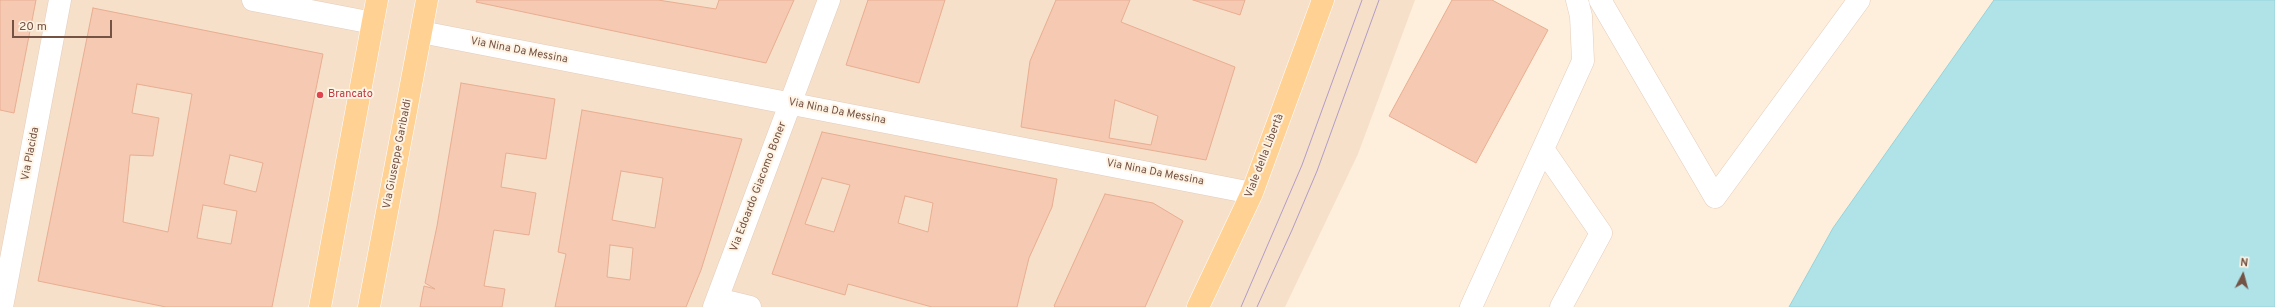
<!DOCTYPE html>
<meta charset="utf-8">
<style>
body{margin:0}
#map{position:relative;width:2275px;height:307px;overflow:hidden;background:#feefdc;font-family:Overpass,sans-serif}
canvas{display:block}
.north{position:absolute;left:2223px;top:255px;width:40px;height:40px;-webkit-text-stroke:3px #fff3e4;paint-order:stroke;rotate:6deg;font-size:11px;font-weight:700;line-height:16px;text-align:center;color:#745344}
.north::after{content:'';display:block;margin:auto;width:14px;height:18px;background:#745344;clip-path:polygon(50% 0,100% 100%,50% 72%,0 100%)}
.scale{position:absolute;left:12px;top:20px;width:100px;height:18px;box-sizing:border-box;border:2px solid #745344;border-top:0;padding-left:5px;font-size:12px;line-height:14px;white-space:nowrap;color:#745344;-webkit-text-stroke:3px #fff3e4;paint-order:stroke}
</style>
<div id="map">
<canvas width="2275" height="307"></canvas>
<div class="north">N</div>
<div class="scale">20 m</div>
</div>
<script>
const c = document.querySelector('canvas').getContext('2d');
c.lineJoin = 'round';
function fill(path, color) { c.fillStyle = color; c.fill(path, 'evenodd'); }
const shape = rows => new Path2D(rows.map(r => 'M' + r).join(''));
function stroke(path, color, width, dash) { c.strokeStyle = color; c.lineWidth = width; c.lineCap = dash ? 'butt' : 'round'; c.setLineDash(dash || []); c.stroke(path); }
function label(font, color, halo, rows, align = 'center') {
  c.font = font + ' Overpass,sans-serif'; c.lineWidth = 4; c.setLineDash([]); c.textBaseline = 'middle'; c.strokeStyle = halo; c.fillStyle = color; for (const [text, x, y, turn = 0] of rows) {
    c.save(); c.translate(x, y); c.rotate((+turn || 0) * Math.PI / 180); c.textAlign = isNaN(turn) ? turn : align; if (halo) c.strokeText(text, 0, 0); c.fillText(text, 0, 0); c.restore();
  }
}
fill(shape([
 [0,0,1415,0,1358,154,1285,307,0,307]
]), '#f6e0ca');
const water = shape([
 [1994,0,2275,0,2275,307,1789,307,1833,228,1994,0]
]);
fill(water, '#b0e3e8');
stroke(water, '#95d3db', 1);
const building = shape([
 [0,0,36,0,14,113,0,110,0,0],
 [477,0,658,0,716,9,719,0,794,0,766,63,476,2,477,0],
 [868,0,945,0,919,83,846,65,868,0],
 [1056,0,1130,0,1121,22,1235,67,1206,160,1021,127,1030,61,1056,0],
 [1115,100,1158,116,1151,145,1109,138,1115,100],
 [1193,0,1245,0,1240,15,1193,0],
 [1452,0,1492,0,1548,30,1476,163,1389,116,1452,0],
 [93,8,323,54,272,307,166,307,38,281,93,8],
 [137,84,192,94,168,232,123,222,130,155,153,156,159,118,132,113,137,84],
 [230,155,263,163,256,192,224,184,230,155],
 [203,205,237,211,231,244,197,238,203,205],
 [461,83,555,99,546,159,506,153,501,187,536,193,529,235,494,230,484,286,505,289,502,307,420,307,424,286,435,289,425,283,437,226,461,83],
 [582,110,742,139,701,270,686,307,555,307,566,254,558,252,582,110],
 [621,171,663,178,655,228,612,220,621,171],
 [610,245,633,248,630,280,607,277,610,245],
 [822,132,1057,179,1052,207,1029,258,1017,307,932,307,848,284,845,295,772,274,822,132],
 [822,178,850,185,834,232,805,224,822,178],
 [905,196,933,203,928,232,898,223,905,196],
 [1105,194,1153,203,1183,221,1145,307,1055,307,1054,306,1105,194]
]);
fill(building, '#f5c9b2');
stroke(building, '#e9ae91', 1);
const minor = shape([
 [253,0,373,23],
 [1600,0,1715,197,1859,0],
 [421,32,1252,193],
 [1543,149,1601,233,1561,307],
 [717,299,750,307],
 [2,307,60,0],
 [714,307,829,0],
 [1471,307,1583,61,1581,16,1577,0]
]);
const major = shape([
 [320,307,377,0],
 [369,307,427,0],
 [1198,307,1252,193,1323,0]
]);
stroke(minor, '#e4ccbb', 23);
stroke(major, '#fff', 23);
stroke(minor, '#fff', 22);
stroke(major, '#ffd192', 22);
stroke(shape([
 [1241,307,1302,165,1362,0],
 [1257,307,1292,230,1317,171,1379,0]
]), '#b19cc6', 1);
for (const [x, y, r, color] of [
 [320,95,4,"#e0444e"]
]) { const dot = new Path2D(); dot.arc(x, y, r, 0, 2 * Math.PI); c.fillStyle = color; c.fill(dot); stroke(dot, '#fff3e4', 1.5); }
label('11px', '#745344', '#fff3e4', [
 ["Via Nina Da Messina",519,51,11],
 ["Via Nina Da Messina",837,112,11],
 ["Via Placida",31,154,-79],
 ["Via Giuseppe Garibaldi",398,154,-79],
 ["Viale della Libertà",1265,156,-69],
 ["Via Nina Da Messina",1155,173,11],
 ["Via Edoardo Giacomo Boner",759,187,-69]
]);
label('11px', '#be3a42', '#fff3e4', [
 ["Brancato",328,95]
], 'left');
</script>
